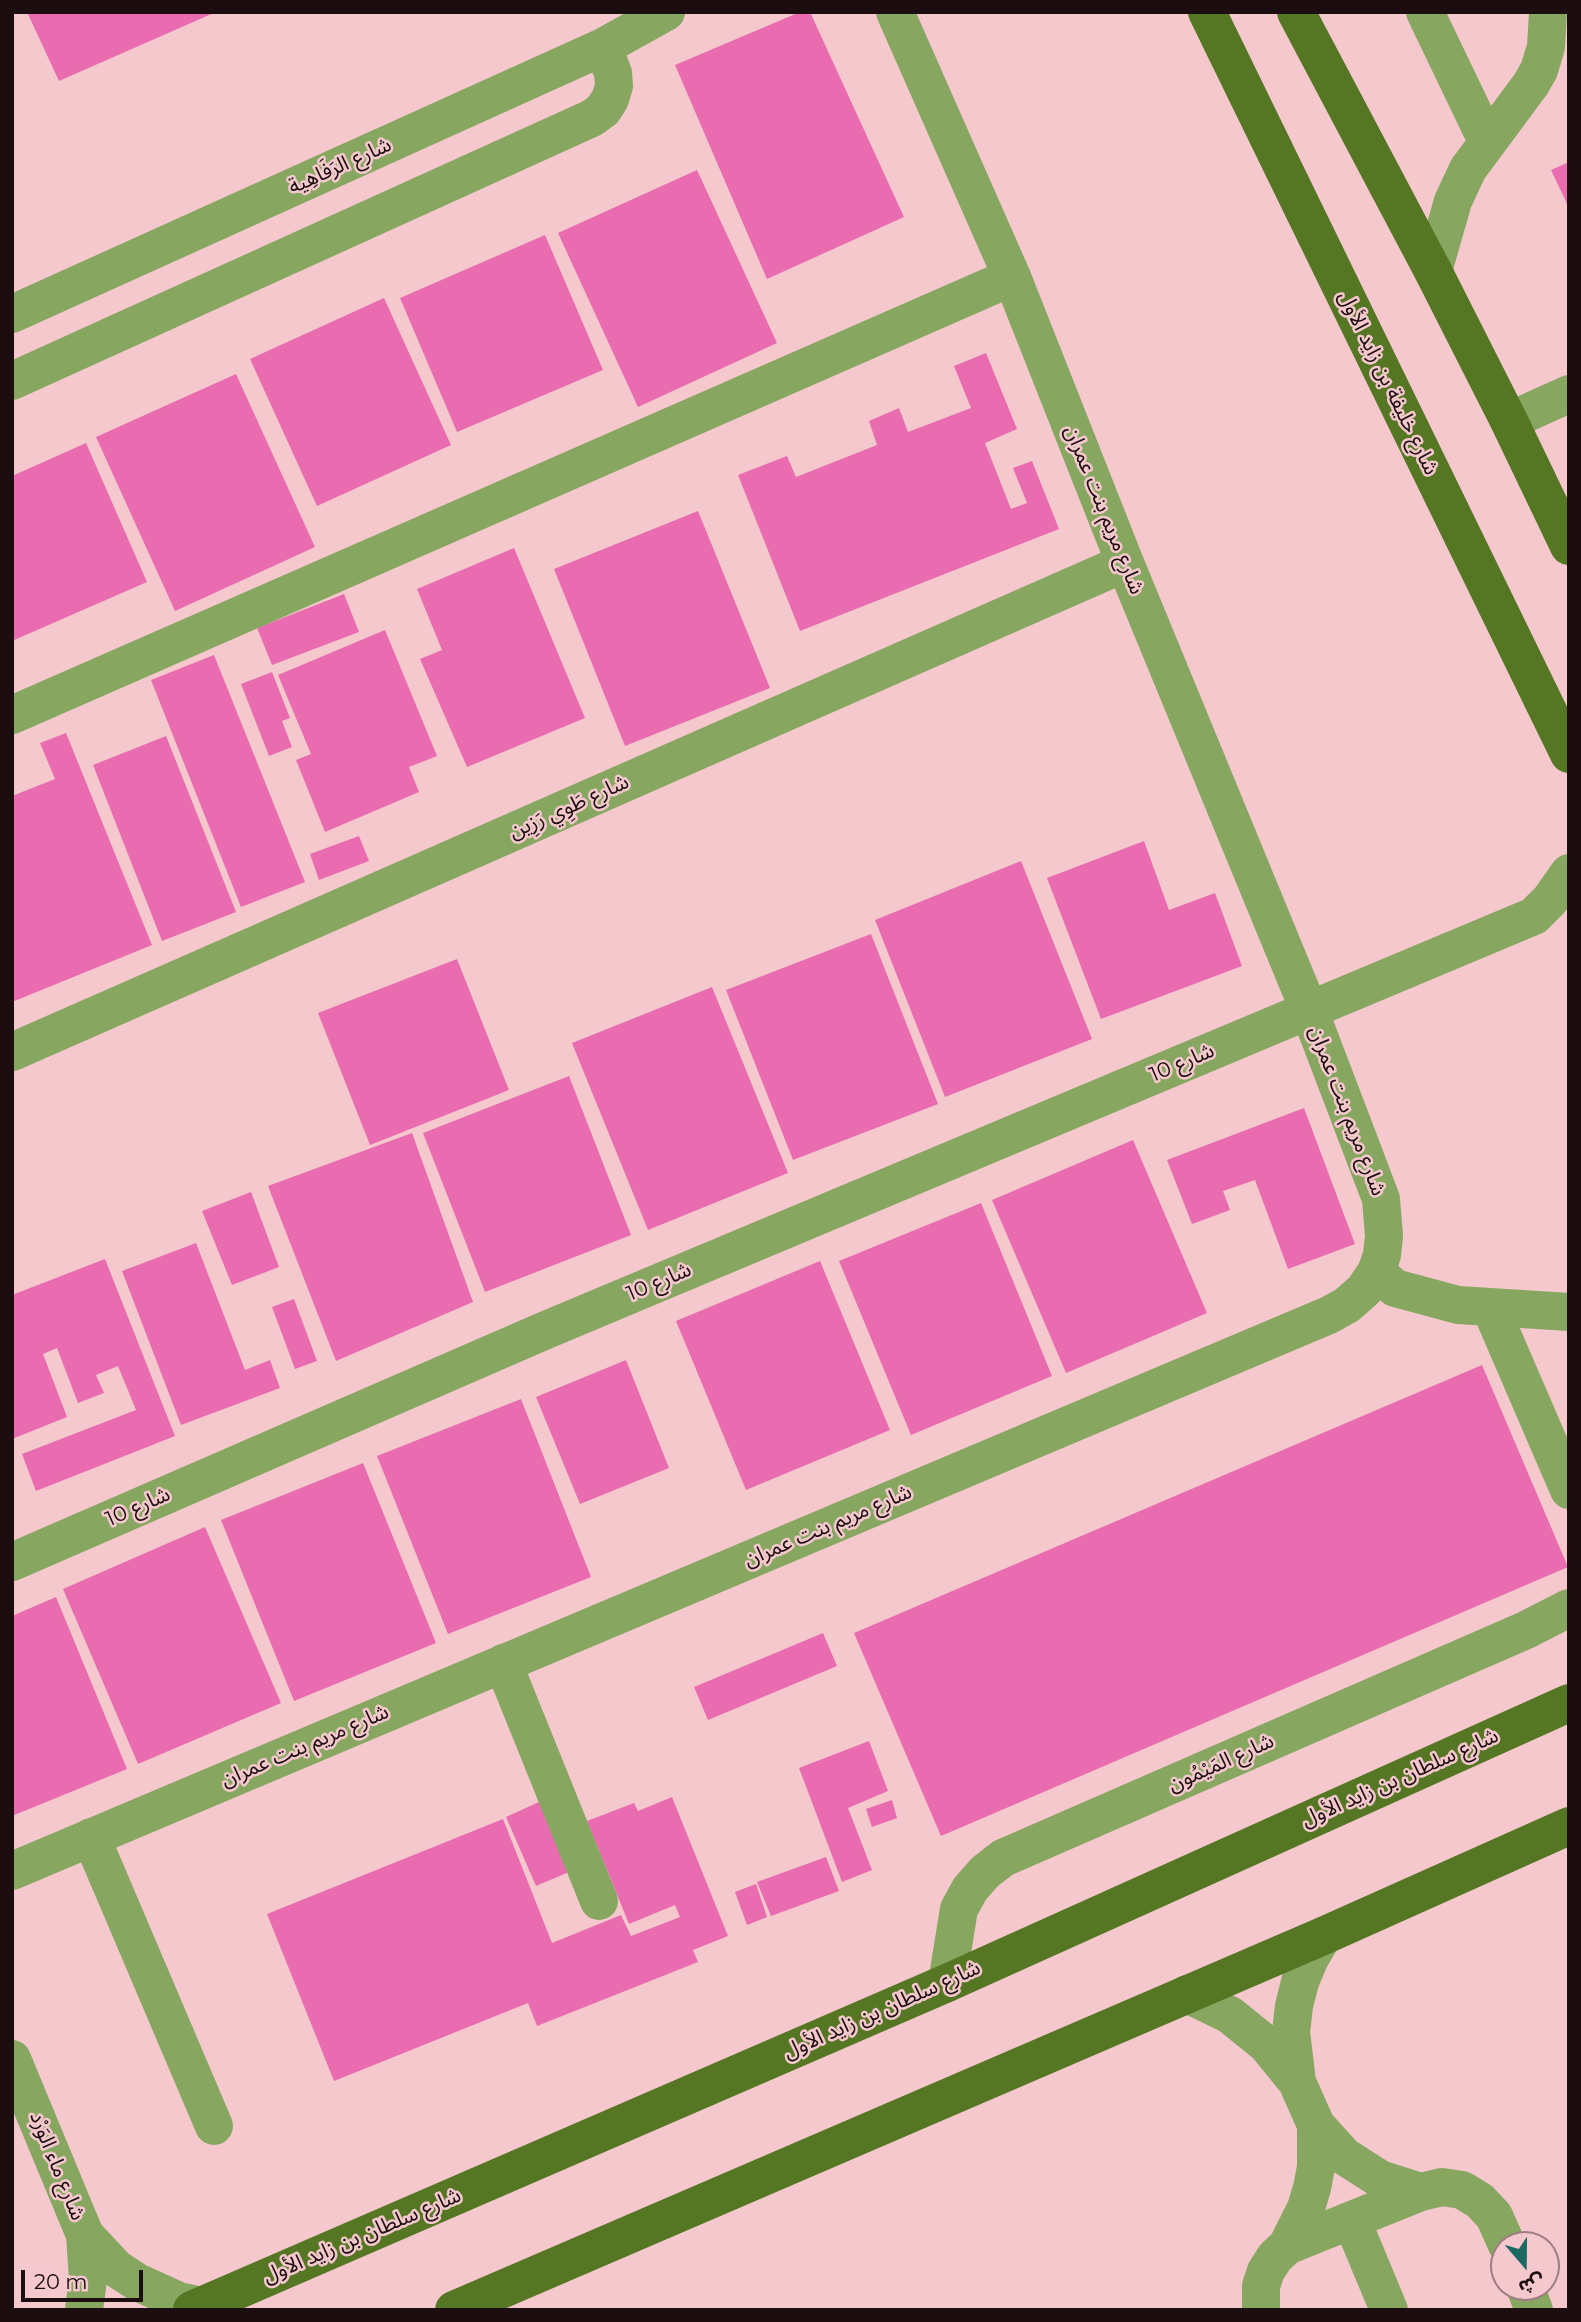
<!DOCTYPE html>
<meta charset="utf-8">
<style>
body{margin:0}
#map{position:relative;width:1581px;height:2322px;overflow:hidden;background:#f5c8ce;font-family:Montserrat,"Noto Sans Arabic",sans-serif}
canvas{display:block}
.frame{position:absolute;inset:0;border:14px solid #1c0e10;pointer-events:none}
.north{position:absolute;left:1490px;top:2231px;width:70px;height:70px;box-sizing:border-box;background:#f5c8ce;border:2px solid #9e7e82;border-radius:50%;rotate:160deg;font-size:19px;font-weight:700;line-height:28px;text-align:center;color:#1c0e10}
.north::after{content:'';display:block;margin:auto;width:24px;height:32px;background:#1c6863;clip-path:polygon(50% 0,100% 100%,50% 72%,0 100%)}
.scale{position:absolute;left:21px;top:2270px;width:122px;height:32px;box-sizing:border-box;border:4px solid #1c0e10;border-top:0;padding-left:9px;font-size:21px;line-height:24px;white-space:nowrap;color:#1c0e10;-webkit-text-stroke:5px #f5c8ce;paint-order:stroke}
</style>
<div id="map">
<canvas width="1581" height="2322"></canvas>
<div class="frame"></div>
<div class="north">ش</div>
<div class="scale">20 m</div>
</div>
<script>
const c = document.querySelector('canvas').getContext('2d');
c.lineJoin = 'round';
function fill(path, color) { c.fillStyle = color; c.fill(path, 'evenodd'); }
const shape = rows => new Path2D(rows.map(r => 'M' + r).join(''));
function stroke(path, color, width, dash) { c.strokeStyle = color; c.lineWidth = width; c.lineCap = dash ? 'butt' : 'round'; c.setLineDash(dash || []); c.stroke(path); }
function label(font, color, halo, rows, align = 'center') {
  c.font = font + ' Montserrat,"Noto Sans Arabic",sans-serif'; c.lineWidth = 5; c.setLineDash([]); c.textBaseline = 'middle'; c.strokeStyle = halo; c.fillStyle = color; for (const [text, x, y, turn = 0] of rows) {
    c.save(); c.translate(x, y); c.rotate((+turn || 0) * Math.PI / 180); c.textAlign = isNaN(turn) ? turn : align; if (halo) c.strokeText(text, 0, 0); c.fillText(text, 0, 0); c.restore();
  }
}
fill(shape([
 [27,12,216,12,59,81],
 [800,12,810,12,904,217,767,279,675,65],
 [1569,162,1569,208,1551,170],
 [697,170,777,343,638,407,558,233],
 [545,235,603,370,457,432,400,298],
 [384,298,451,445,317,506,250,359],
 [986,353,1017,429,985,443,1011,509,1027,503,1013,468,1032,461,1059,529,800,631,738,475,787,456,796,477,877,445,869,421,899,408,908,432,971,408,954,366],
 [236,374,315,547,175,611,96,437],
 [86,443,147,582,12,641,12,476],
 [698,511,770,688,625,746,554,569],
 [514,548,585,718,467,767,420,659,442,650,417,589],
 [344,594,359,632,272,665,257,628],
 [385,630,437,756,409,767,419,792,325,832,296,760,311,754,278,675],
 [214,655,305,882,241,907,151,680],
 [272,672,290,718,282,721,292,747,269,756,241,684],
 [66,733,152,945,12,1002,12,796,55,779,40,743],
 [166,736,236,912,162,941,93,765],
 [359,836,369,861,319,880,310,854],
 [1144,841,1169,910,1215,893,1242,966,1101,1019,1047,878],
 [1021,861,1092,1039,945,1097,875,920],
 [871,934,938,1104,793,1160,726,990],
 [457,959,509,1090,370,1145,318,1013],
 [712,987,788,1173,648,1230,572,1043],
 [569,1076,631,1235,485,1292,423,1133],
 [1304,1108,1355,1244,1288,1269,1255,1180,1223,1191,1230,1210,1192,1224,1167,1160],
 [412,1133,473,1302,336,1361,268,1186],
 [1133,1140,1207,1313,1066,1373,992,1200],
 [251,1192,279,1267,232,1285,202,1211],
 [981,1203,1052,1376,911,1435,839,1261],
 [196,1243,245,1370,270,1360,280,1388,181,1425,122,1271],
 [105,1259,175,1436,36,1491,22,1454,136,1410,118,1366,96,1375,104,1393,78,1403,57,1348,43,1354,67,1417,12,1439,12,1295],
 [820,1261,890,1430,746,1490,676,1321],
 [294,1299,317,1361,295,1369,272,1307],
 [626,1360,669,1468,580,1504,536,1397],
 [1482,1365,1568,1567,941,1836,854,1633],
 [521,1399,591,1577,448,1634,377,1456],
 [363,1463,436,1643,294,1701,221,1520],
 [205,1527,281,1703,138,1764,63,1589],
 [56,1597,127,1769,12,1816,12,1616],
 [823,1633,837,1666,708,1720,694,1687],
 [869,1741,888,1791,848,1808,872,1870,842,1882,799,1768],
 [672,1797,728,1936,693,1950,698,1962,537,2026,528,2003,334,2081,267,1914,503,1819,552,1943,621,1915,631,1936,680,1917,675,1905,629,1924,587,1821,634,1803,638,1811],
 [892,1800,897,1818,872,1827,866,1809],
 [539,1802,569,1872,536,1886,506,1817],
 [826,1857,839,1891,771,1916,757,1882],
 [756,1884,767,1917,747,1925,735,1892]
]), '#e86caf');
stroke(shape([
 [1425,12,1487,141],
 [1433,271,1453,201,1468,169,1531,84,1539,70,1546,47,1548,12],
 [12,314,603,47,666,12],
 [12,381,592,118,603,110,610,99,614,86,613,73,603,47],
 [1509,421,1569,394],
 [12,715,1012,277],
 [12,1052,1125,563],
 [1376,1272,1395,1288,1458,1305,1569,1312],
 [1491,1309,1569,1490],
 [12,1562,546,1330,1534,916,1550,900,1569,873],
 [503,1663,599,1901],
 [91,1837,214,2126],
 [12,1871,1329,1315,1347,1305,1364,1290,1376,1272,1382,1255,1384,1236,1381,1199,1309,1010,1125,563,1012,277,895,12],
 [947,1983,959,1909,970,1889,985,1872,1003,1858,1526,1630,1569,1608],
 [1187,1994,1230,2015,1267,2045,1297,2082,1316,2125,1344,2156,1380,2179,1421,2192],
 [12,2059,85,2235,88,2279,84,2310],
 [1297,2082,1291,2032,1294,2006,1300,1982,1310,1958,1323,1936],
 [1352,2221,1389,2310],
 [85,2235,117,2269,137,2282,179,2301,202,2306],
 [1287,2246,1306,2208,1312,2188,1316,2167,1316,2125],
 [1525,2287,1534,2310],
 [1261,2310,1261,2286,1266,2271,1275,2257,1287,2246,1421,2192,1442,2187,1462,2190,1480,2201,1494,2216,1507,2245]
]), '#87a761', 38);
stroke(shape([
 [1207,12,1569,754],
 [1296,12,1433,271,1509,421,1569,546],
 [192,2310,947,1983,1569,1703],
 [454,2310,1323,1936,1569,1826]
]), '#557623', 38);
label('21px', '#1c0e10', '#f5c8ce', [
 ["شارع الرَفَاهِية",340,166,-24],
 ["شارع خليفة بن زايد الأول",1388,383,64],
 ["شارع مريم بنت عمران",1104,510,68],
 ["شارع طَوِي رَزِين",569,807,-24],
 ["شارع 10",1182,1063,-23],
 ["شارع مريم بنت عمران",1347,1111,69],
 ["شارع 10",659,1282,-23],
 ["شارع 10",138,1507,-24],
 ["شارع مريم بنت عمران",828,1526,-23],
 ["شارع مريم بنت عمران",305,1746,-23],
 ["شارع المَيْمُون",1221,1763,-24],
 ["شارع سلطان بن زايد الأول",1400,1778,-24],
 ["شارع سلطان بن زايد الأول",882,2010,-24],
 ["شارع ماء الوَرْد",57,2166,68],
 ["شارع سلطان بن زايد الأول",362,2236,-23]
]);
</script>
